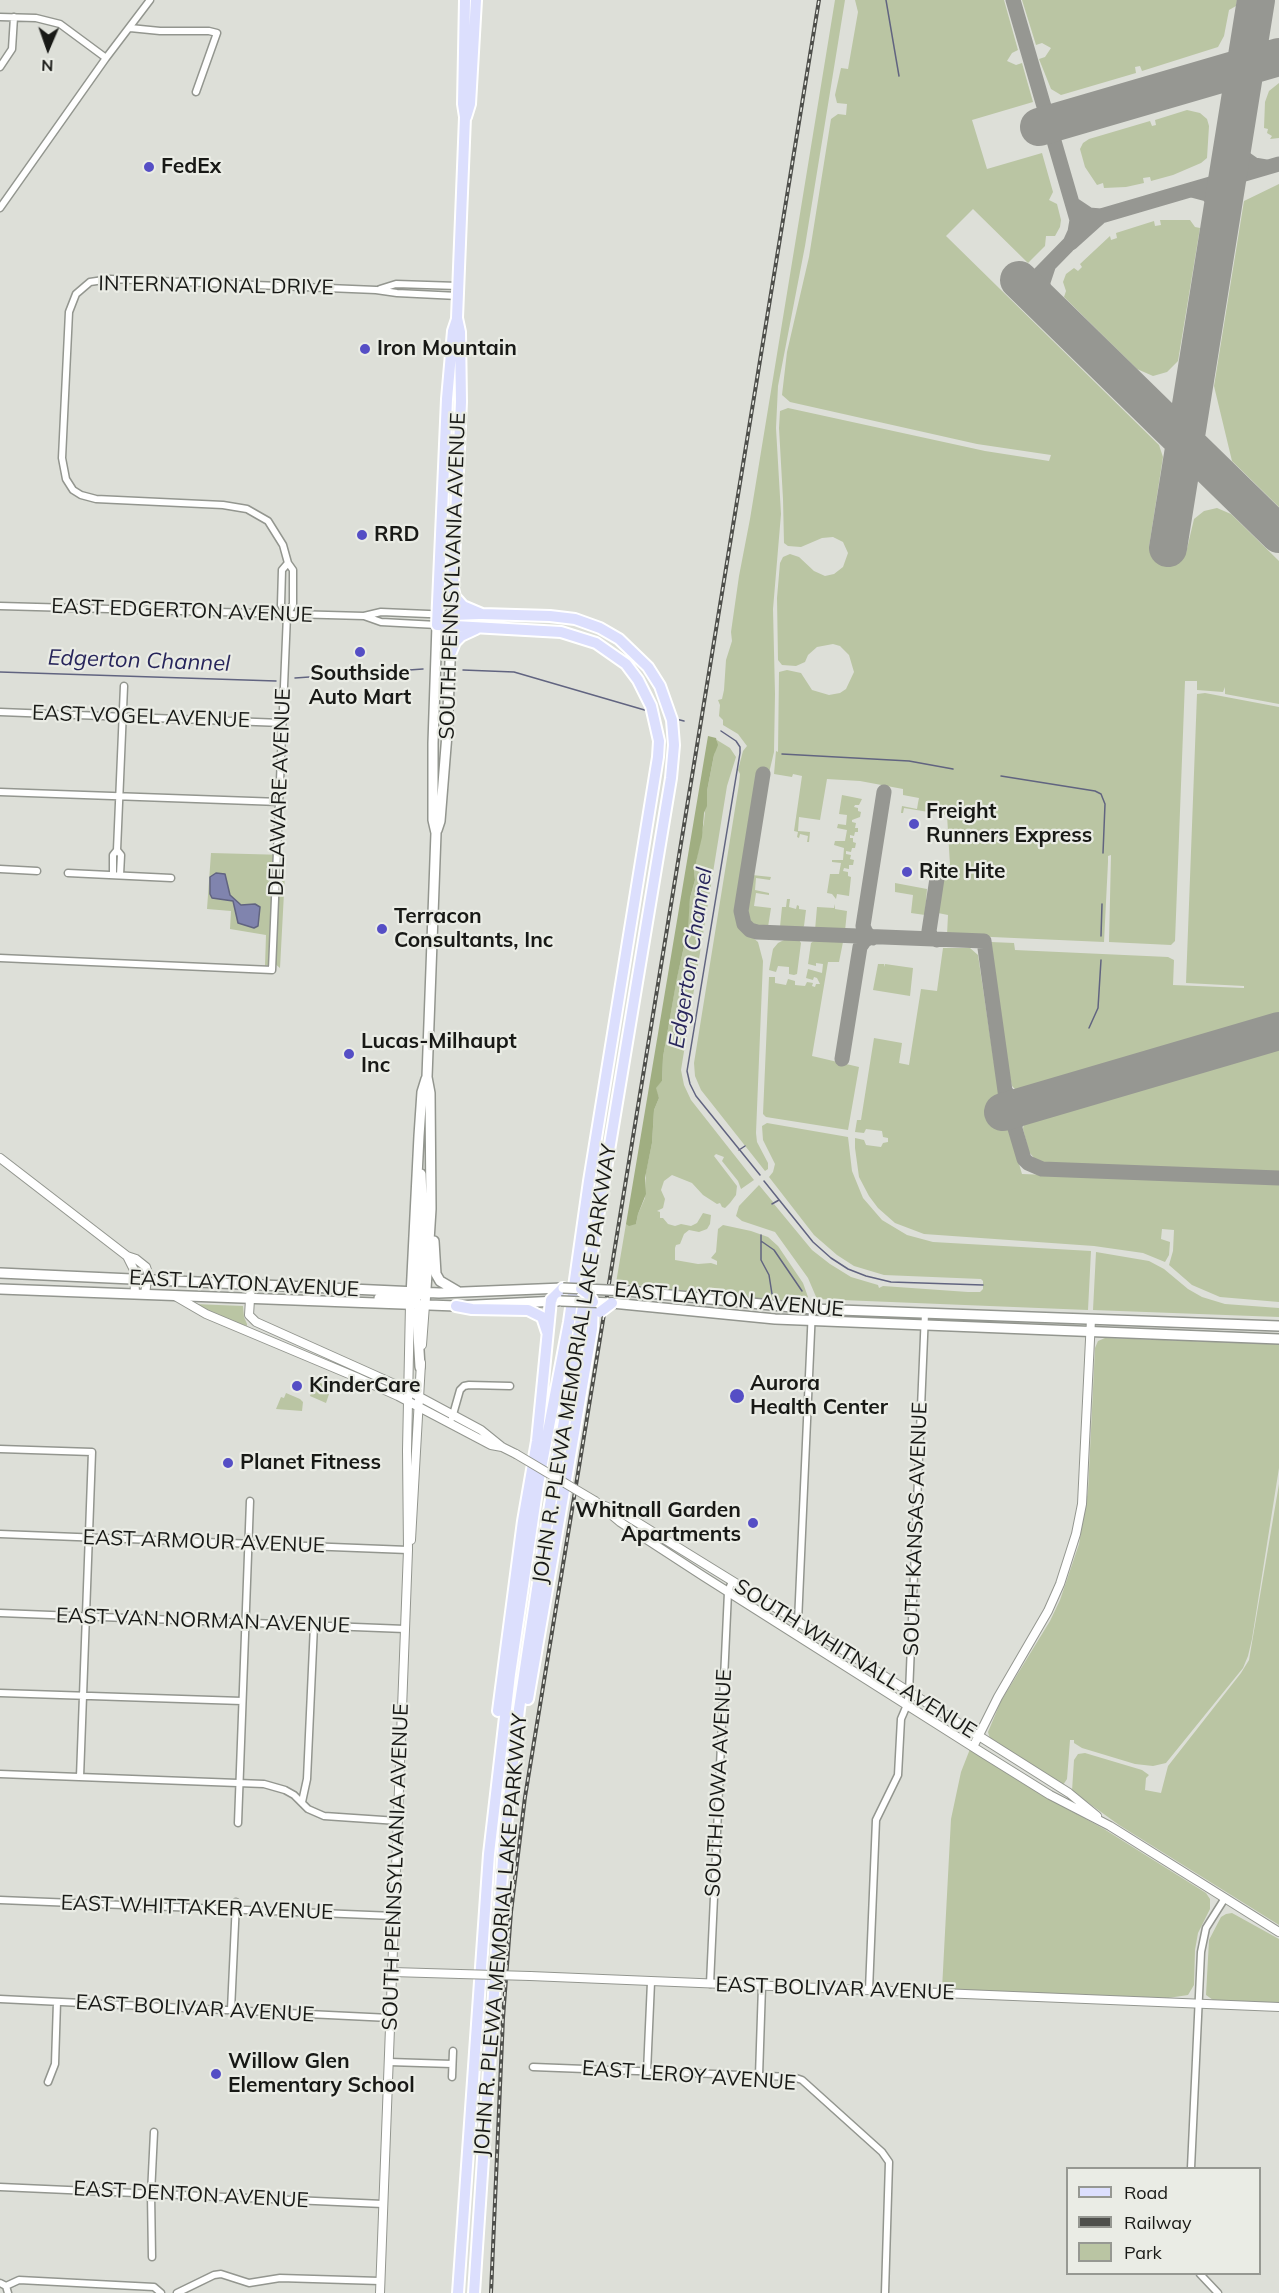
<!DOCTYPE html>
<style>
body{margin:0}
#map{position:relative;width:1279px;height:2293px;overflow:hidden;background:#dddfd8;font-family:Mulish,sans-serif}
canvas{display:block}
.legend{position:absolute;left:1066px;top:2167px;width:195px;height:108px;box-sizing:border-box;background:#eaece5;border:2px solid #969892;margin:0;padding:8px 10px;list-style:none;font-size:18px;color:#181916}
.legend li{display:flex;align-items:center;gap:12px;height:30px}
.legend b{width:30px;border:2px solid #969892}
.north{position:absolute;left:18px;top:18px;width:60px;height:60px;-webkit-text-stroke:4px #eaece5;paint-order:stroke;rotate:182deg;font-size:16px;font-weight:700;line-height:24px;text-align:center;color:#181916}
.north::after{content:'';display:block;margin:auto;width:21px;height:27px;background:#181916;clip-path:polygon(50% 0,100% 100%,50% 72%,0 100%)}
</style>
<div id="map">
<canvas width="1279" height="2293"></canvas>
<ul class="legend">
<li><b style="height:8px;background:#dcdffd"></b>Road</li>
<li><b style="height:8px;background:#4e4f4b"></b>Railway</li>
<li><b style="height:16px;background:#bac5a3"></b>Park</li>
</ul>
<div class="north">N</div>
</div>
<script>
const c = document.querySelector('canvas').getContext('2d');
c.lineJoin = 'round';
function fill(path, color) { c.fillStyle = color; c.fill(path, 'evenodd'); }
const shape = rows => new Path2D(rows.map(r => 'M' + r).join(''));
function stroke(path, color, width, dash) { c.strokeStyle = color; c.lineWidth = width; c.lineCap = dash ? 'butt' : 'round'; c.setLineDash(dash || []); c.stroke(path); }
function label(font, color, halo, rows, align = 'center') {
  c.font = font + ' Mulish,sans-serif'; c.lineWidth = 4.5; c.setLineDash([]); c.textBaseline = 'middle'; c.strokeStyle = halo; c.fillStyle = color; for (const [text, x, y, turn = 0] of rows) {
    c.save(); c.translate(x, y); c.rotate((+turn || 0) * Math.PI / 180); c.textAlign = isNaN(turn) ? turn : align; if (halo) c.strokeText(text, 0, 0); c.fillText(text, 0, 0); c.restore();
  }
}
fill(shape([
 [835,0,845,0,805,246,778,386,776,428,781,514,773,609,775,694,774,752,769,773,759,772,737,915,742,929,758,942,763,961,756,1133,757,1142,768,1163,768,1169,765,1171,701,1090,695,1076,694,1063,739,784,740,774,738,770,743,751,747,746,738,734,723,725,723,720,719,716,720,705,718,700,722,699,724,690,726,660,732,641,731,632,739,576,750,519],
 [855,0,1004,0,1018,50,1012,53,1007,61,1016,65,1022,63,1033,102,972,120,987,169,1042,153,1053,192,1049,200,1057,204,1061,220,1060,227,1055,236,1046,236,1045,246,1028,263,973,209,946,236,1159,445,1163,457,1149,547,1186,553,1194,519,1204,511,1217,508,1231,514,1279,561,1279,704,1225,694,1225,687,1223,692,1197,690,1197,681,1185,681,1175,941,1171,945,1109,942,1111,855,1108,856,1108,862,1104,942,947,935,948,915,938,913,945,865,950,865,947,815,904,808,903,813,901,813,902,806,917,809,918,803,919,798,903,795,903,789,860,781,827,779,820,820,799,817,798,831,810,832,809,842,807,842,808,836,800,834,799,838,797,837,798,832,794,831,802,776,793,774,792,777,774,774,776,751,778,752,779,672,787,670,801,673,812,690,829,695,840,693,846,689,854,672,849,655,840,646,833,644,817,647,808,655,805,662,796,666,782,665,778,660,777,598,780,563,783,557,790,554,799,557,814,571,825,576,834,574,843,567,848,553,843,542,833,537,822,538,801,547,788,546,784,543,783,499,779,428,780,411,788,408,985,451,1049,461,1051,455,977,444,790,402,782,395,787,352,809,257,831,119,838,114,846,115,847,104,837,103,835,95,841,68,848,69,858,12],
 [1022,0,1237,0,1236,6,1229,10,1224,36,1218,47,1142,71,1140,66,1135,67,1136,73,1061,95,1051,89,1039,59,1045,57,1051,48,1042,43,1036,45],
 [1279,83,1279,138,1270,139,1272,136,1267,133,1268,129,1264,128,1265,102,1269,91],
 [1187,110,1200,113,1207,119,1209,126,1207,158,1201,163,1173,175,1151,181,1150,177,1143,178,1144,183,1126,187,1104,188,1103,183,1097,185,1085,167,1080,149,1083,143,1089,139,1150,121,1152,126,1156,125,1155,120],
 [1279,184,1279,507,1232,461,1214,386,1244,201],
 [1160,220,1190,220,1195,227,1200,228,1178,361,1167,372,1153,376,1137,369,1064,297,1066,291,1063,282,1066,274,1074,268,1078,271,1082,267,1080,264,1110,236,1111,240,1117,238,1116,233,1154,221,1155,226,1161,225],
 [1205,693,1279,707,1279,1018,1024,1092,1018,1092,1012,1086,1010,1078,991,942,1014,943,1015,950,1168,957,1174,960,1173,985,1244,988,1244,986,1186,983,1197,694],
 [717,740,730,748,736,757,727,786,681,1070,684,1085,691,1100,754,1180,741,1189,738,1181,722,1161,724,1157,716,1154,714,1156,737,1186,736,1195,730,1203,725,1208,722,1207,720,1203,717,1204,703,1195,692,1183,672,1175,664,1181,661,1190,665,1199,663,1208,657,1211,660,1212,660,1218,663,1218,668,1224,675,1226,681,1224,691,1226,697,1223,703,1213,711,1215,710,1224,707,1229,699,1232,689,1230,684,1234,680,1244,676,1245,675,1248,675,1260,698,1264,711,1263,717,1265,717,1261,711,1258,716,1252,718,1229,723,1225,751,1231,768,1237,778,1246,803,1283,808,1297,802,1301,766,1300,616,1283,626,1224,636,1224,638,1214,645,1198,646,1172,652,1143,654,1110,659,1098,655,1088,662,1081,663,1057,677,977,685,942,690,898,695,880,694,872,704,822,707,791],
 [842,795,862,799,859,805,855,805,854,807,858,808,858,811,861,812,860,817,852,820,852,822,856,823,855,828,858,828,858,832,855,832,854,836,850,835,850,838,853,838,853,842,856,843,855,848,852,848,851,852,846,851,846,854,851,855,850,859,854,860,853,865,849,865,849,869,844,868,843,871,848,872,848,876,851,877,849,896,837,894,836,899,832,894,827,893,830,874,839,874,841,863,832,862,832,860,843,860,844,848,834,845,835,841,845,841,847,830,837,828,838,824,846,825,847,815,839,814],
 [211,853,286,855,280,968,274,963,265,966,266,935,230,929,231,911,207,909],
 [752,875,771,877,770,880,756,878,755,890,769,893,769,895,756,893,754,906,771,908,768,927,752,924,747,917],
 [895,883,927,889,925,915,911,913,913,895,895,892],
 [787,899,790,899,789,907,796,909,797,905,799,906,799,909,806,910,804,926,802,929,780,927,782,907,786,907],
 [835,904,835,909,847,911,845,931,815,930,817,907,834,908],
 [786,939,799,940,801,943,797,974,794,975,789,974,789,967,778,966,776,972,769,970,773,949,778,943],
 [815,940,843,942,839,962,828,962,812,1056,859,1067,848,1130,766,1117,763,1114,769,977,775,977,775,983,786,985,788,979,795,981,795,985,805,986,807,982,813,983,812,986,815,987,816,984,820,984,817,978,814,977,813,980,806,978,808,969,822,973,823,964,816,963,816,966,808,964,811,943],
 [943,948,970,948,978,955,999,1096,1022,1174,1279,1184,1279,1302,1220,1297,1192,1285,1169,1265,1173,1251,1174,1230,1162,1229,1161,1239,1170,1242,1169,1255,1165,1262,1143,1253,1094,1246,924,1234,895,1223,878,1208,869,1196,859,1177,855,1148,855,1138,864,1140,866,1145,881,1147,883,1143,888,1142,888,1138,883,1137,882,1131,866,1129,864,1133,855,1132,857,1120,861,1120,874,1038,902,1043,899,1063,909,1065,921,989,937,991],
 [878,964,884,964,884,967,885,964,913,968,910,996,873,990],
 [1279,1045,1279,1172,1045,1163,1035,1159,1029,1152,1023,1129,1024,1123,1031,1118],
 [767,1123,848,1137,852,1171,863,1198,882,1220,907,1235,933,1242,1091,1251,1088,1310,817,1299,808,1278,775,1232,742,1221,736,1216,739,1206,759,1185,773,1202,772,1205,774,1204,812,1250,830,1264,851,1277,878,1285,879,1288,883,1286,968,1292,980,1292,983,1289,983,1281,981,1279,884,1275,854,1266,837,1255,814,1235,769,1177,773,1172,775,1164,763,1140,762,1126],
 [1096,1252,1149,1261,1164,1269,1188,1289,1202,1297,1225,1304,1279,1308,1279,1317,1093,1310],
 [194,1304,243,1306,244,1317,247,1324,247,1326,219,1317],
 [1105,1338,1279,1344,1279,1468,1252,1639,1248,1656,1243,1668,1166,1763,1153,1766,1135,1764,1082,1748,1074,1743,1074,1740,1070,1740,1067,1779,1063,1785,990,1739,988,1732,1001,1701,1050,1621,1060,1600,1079,1544,1088,1491,1095,1348,1098,1341],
 [316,1381,331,1388,326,1403,310,1396],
 [286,1393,300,1399,303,1402,302,1411,276,1409,281,1397,284,1398],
 [1279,1484,1279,1925,1119,1825,1072,1791,1074,1760,1078,1754,1085,1753,1142,1770,1149,1775,1146,1778,1145,1790,1161,1793,1168,1766,1241,1673,1249,1660],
 [970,1749,1046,1797,1104,1829,1206,1893,1210,1899,1210,1909,1198,1933,1195,1950,1194,1985,1188,1995,1168,1998,942,1989,951,1819,961,1772],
 [1232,1913,1279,1939,1279,2003,1213,2000,1206,1995,1209,1940,1221,1917,1226,1914]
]), '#bac5a3');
fill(shape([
 [708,736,716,738,718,745,714,755,707,791,707,806,704,813,702,837,694,871,695,880,690,898,688,928,677,978,663,1057,662,1081,656,1088,659,1098,654,1110,652,1143,645,1178,646,1194,638,1214,636,1224,629,1226,626,1224]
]), '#a0ae81');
const water = shape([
 [216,873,225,874,230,895,241,905,255,904,260,907,258,926,254,928,238,923,233,901,212,898,210,894,210,877,216,873]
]);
fill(water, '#8084ae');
stroke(water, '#616480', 1.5);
stroke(shape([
 [886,0,899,76],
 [463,670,514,672,648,711],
 [0,672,276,681],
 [295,678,423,669],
 [676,719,684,721],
 [721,731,736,741,740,747,740,753,687,1071,690,1084,696,1096,760,1175],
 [782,754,909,761,953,769],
 [1001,776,1095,791,1101,794,1105,804,1103,853],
 [1101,936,1102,904],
 [1089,1028,1098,1008,1101,960],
 [739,1150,745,1146],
 [764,1181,813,1242,831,1258,848,1269,866,1276,891,1282,983,1285],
 [772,1204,779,1200],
 [761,1235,761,1260,769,1275,772,1294],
 [761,1241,774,1250,802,1291]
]), '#616480', 1.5);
stroke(shape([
 [1013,0,1077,220,1075,232,1070,243,1026,288],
 [1234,133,1238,148,1244,158,1254,165,1266,167],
 [1192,190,1207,194,1214,200,1221,216],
 [1224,202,1230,185,1241,175],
 [1101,216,1279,164],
 [1071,243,1101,216,1089,215,1074,205],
 [1048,267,1043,282,1043,295,1048,307,1058,318],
 [763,774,741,911,744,924,750,930,757,932,984,941,1006,1098,1024,1159,1028,1163,1042,1169,1279,1178],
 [873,938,866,933,863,926,884,792],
 [937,940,931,937,929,931,938,872],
 [842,1059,860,947,865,940,871,937],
 [1005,1091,1013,1101,1026,1105,1016,1117,1015,1128]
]), '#969792', 15);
stroke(shape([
 [1039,127,1279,57],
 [1019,280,1279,534],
 [1168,548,1256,0],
 [1003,1112,1279,1031]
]), '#969792', 38);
const minor = shape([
 [0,17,36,18,60,24,106,58],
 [130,28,160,31,209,31,217,33,196,92],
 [0,67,12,49,14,17],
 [0,208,106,58,150,0],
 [380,289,396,284,458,286],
 [0,606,364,616,381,622,437,625],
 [287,615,281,605,282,570,288,563],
 [364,616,381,612,452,615],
 [0,712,282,723],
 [0,792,280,802],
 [117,850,121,855,120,875],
 [0,869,37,871],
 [68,873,171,878],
 [113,875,113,855,117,850,124,686],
 [0,958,272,970,287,615,293,604,293,570,288,563,283,545,268,521,247,509,223,505,96,499,81,495,73,490,66,479,62,458,69,312,76,294,90,282,110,279,376,290,397,293,458,296],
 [452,1418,460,1390,464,1386,469,1385,510,1386],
 [0,1449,92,1452,80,1777],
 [0,1534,408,1550],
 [0,1613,405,1629],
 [793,1631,798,1622,812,1309],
 [0,1693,242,1701],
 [0,1774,264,1784,285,1790,294,1795,308,1809,324,1816,398,1821],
 [302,1802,307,1779,314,1625],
 [238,1823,250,1501],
 [0,1900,394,1916],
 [710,1984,728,1592,732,1581],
 [869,1990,876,1820,898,1775,901,1719,907,1705,909,1693,925,1313],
 [0,1999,390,2018],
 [231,2010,236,1902],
 [389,2062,452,2064],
 [533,2067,793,2077,802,2080,882,2152,889,2162,885,2293],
 [647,2072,651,1982],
 [759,2076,762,1986],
 [452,2077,453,2051],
 [48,2082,55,2064,57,2002],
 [1191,2168,1201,1952,1206,1928,1225,1898],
 [0,2187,383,2204],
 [152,2257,151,2194,154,2132],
 [1200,2274,1218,2293],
 [0,2283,6,2286,8,2293],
 [6,2286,19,2280,154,2287,161,2293],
 [177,2293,214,2275,221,2274,249,2283,280,2278,380,2281]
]);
const tertiary = shape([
 [0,1158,127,1256,136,1259,146,1267,148,1273,145,1294],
 [127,1256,134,1270,135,1294],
 [251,1284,249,1315,256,1322,401,1387,481,1430,502,1447,516,1454],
 [175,1296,206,1314,356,1377,398,1396,491,1445,502,1447],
 [422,1345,425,1305],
 [595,1501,620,1522,703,1576,981,1752,1050,1795,1110,1826,1279,1932],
 [605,1506,627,1516,802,1624,1069,1793,1097,1816],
 [411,1540,421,1363],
 [973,1747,998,1697,1048,1611,1060,1584,1076,1534,1082,1504,1091,1319],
 [392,1972,460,1974],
 [530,1976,1279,2007],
 [380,2293,408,1550,407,1450,410,1304]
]);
const secondary = shape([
 [437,830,440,821,447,734,453,590],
 [434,1241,436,1274,440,1281,457,1291],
 [0,1273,439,1293,563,1288],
 [0,1289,456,1306,558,1301],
 [629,1291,812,1309,1279,1326],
 [420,1295,423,1220,421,1174],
 [411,1296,419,1136,422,1092,426,1079],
 [379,1298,416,1297],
 [416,1301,420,1367],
 [612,1303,775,1319,1279,1339],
 [425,1305,431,1209,430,1093,427,1077,436,833,433,820,433,743,437,625]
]);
const primary = shape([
 [465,0,463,104,465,117,457,318,460,332,461,402,453,588,455,597,463,606,482,614,550,616,575,619,600,628,619,639,648,667,660,686,672,720,674,745,671,778,546,1529,519,1709,504,1844,474,2293],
 [466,117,470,104,476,0],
 [457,319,453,331,447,399,437,625,561,632,596,643,626,664,638,680,651,706,659,741,658,757,589,1181,569,1322,538,1484,510,1674,489,1854,458,2293],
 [452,615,479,614],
 [451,652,455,642,461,636,476,629],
 [456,1306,472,1309,528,1310,542,1317,547,1332],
 [528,1699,592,1329,593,1302],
 [498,1711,523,1521,537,1441,551,1300,563,1288]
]);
stroke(minor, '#93968f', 9);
stroke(tertiary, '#93968f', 10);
stroke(secondary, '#93968f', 12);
stroke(primary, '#fff', 14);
stroke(minor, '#fff', 6);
stroke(tertiary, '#fff', 8);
stroke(secondary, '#fff', 9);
stroke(primary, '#dcdffd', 10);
const rail = shape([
 [491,2293,503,2018,511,1912,525,1797,819,0]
]);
stroke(rail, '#4e4f4b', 4);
stroke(rail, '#eaece5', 1.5, [4.5]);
const tertiaryBridge = shape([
 [516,1454,595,1501],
 [460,1974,530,1976]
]);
const secondaryBridge = shape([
 [563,1288,629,1291],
 [561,1301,612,1303]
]);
const primaryBridge = shape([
 [581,1289,588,1294,593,1302],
 [600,1312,612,1303]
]);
stroke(tertiaryBridge, '#93968f', 10, []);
stroke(secondaryBridge, '#93968f', 12, []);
stroke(primaryBridge, '#fff', 14, []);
stroke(tertiaryBridge, '#fff', 8);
stroke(secondaryBridge, '#fff', 9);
stroke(primaryBridge, '#dcdffd', 10);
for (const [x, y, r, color] of [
 [149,167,6,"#554ec5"],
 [365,349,6,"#554ec5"],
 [362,535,6,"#554ec5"],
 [360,652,6,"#554ec5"],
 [914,824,6,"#554ec5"],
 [907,872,6,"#554ec5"],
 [382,929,6,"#554ec5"],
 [349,1054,6,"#554ec5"],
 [297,1386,6,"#554ec5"],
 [737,1396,8,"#554ec5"],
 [228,1463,6,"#554ec5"],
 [753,1523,6,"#554ec5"],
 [216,2074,6,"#554ec5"]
]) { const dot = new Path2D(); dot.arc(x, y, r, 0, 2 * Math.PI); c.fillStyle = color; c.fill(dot); stroke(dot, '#eaece5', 2); }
label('bold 21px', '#181916', '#eaece5', [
 ["FedEx",161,167],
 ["Iron Mountain",377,349],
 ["RRD",374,535],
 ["Southside",360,674,"center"],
 ["Auto Mart",360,698,"center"],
 ["Freight",926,812],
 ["Runners Express",926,836],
 ["Rite Hite",919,872],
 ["Terracon",394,917],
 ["Consultants, Inc",394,941],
 ["Lucas-Milhaupt",361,1042],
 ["Inc",361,1066],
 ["Aurora",750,1384],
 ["Health Center",750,1408],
 ["KinderCare",309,1386],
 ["Planet Fitness",240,1463],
 ["Whitnall Garden",741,1511,"right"],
 ["Apartments",741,1535,"right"],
 ["Willow Glen",228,2062],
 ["Elementary School",228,2086]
], 'left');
label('21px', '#181916', '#eaece5', [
 ["INTERNATIONAL DRIVE",216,286,1],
 ["SOUTH PENNSYLVANIA AVENUE",453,576,-88],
 ["EAST EDGERTON AVENUE",182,611,2],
 ["EAST VOGEL AVENUE",141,717,2],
 ["DELAWARE AVENUE",280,792,-88],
 ["EAST LAYTON AVENUE",244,1284,3],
 ["EAST LAYTON AVENUE",729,1300,5],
 ["JOHN R. PLEWA MEMORIAL LAKE PARKWAY",575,1364,-81],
 ["SOUTH KANSAS AVENUE",916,1529,-88],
 ["EAST ARMOUR AVENUE",204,1542,2],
 ["EAST VAN NORMAN AVENUE",203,1621,2],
 ["SOUTH WHITNALL AVENUE",855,1659,32],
 ["SOUTH IOWA AVENUE",719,1783,-87],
 ["SOUTH PENNSYLVANIA AVENUE",396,1867,-88],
 ["EAST WHITTAKER AVENUE",197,1908,2],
 ["JOHN R. PLEWA MEMORIAL LAKE PARKWAY",501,1935,-85],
 ["EAST BOLIVAR AVENUE",835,1989,2],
 ["EAST BOLIVAR AVENUE",195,2009,3],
 ["EAST LEROY AVENUE",689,2076,4],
 ["EAST DENTON AVENUE",191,2195,3]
]);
label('italic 22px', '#27255b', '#eaece5', [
 ["Edgerton Channel",139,661,2],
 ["Edgerton Channel",691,958,-81]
]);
</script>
